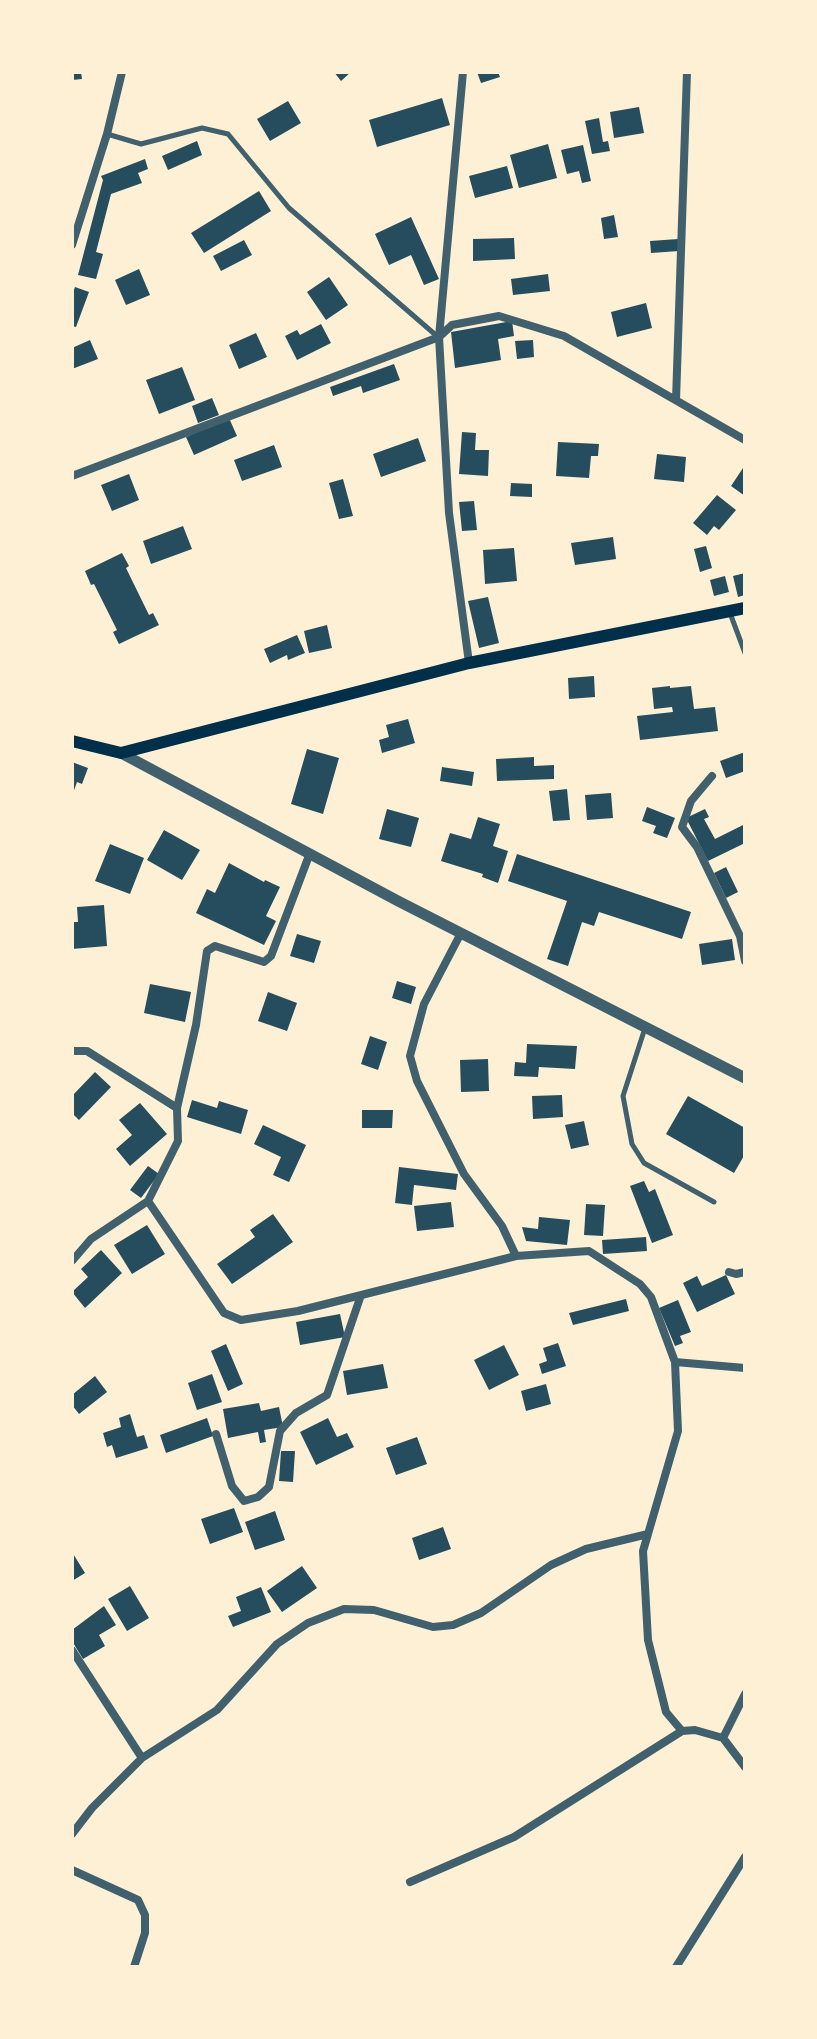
<!DOCTYPE html>
<style>
body{margin:0}
#map{position:relative;width:817px;height:2039px;overflow:hidden;background:#fdf0d5;font-family:"DM Sans",sans-serif}
canvas{display:block}
.frame{position:absolute;inset:0;border:74px solid #fdf0d5;pointer-events:none}
</style>
<div id="map">
<canvas width="817" height="2039"></canvas>
<div class="frame"></div>
</div>
<script>
const c = document.querySelector('canvas').getContext('2d');
c.lineJoin = 'round';
function fill(path, color) { c.fillStyle = color; c.fill(path, 'evenodd'); }
const shape = rows => new Path2D(rows.map(r => 'M' + r).join(''));
function stroke(path, color, width, dash) { c.strokeStyle = color; c.lineWidth = width; c.lineCap = dash ? 'butt' : 'round'; c.setLineDash(dash || []); c.stroke(path); }
fill(shape([
 [72,72,81,72,82,79,72,80],
 [334,72,351,72,341,81],
 [477,72,498,72,500,77,481,83],
 [442,98,450,125,377,147,369,120],
 [288,101,301,123,270,141,257,119],
 [639,107,644,133,614,138,610,112],
 [599,118,603,142,608,141,610,151,592,154,585,121],
 [197,141,202,155,168,170,162,156],
 [548,144,557,178,519,188,510,155],
 [583,145,591,181,582,183,579,171,567,174,561,150],
 [145,159,148,169,138,173,142,183,111,194,96,252,103,254,96,279,78,275,103,180,101,176],
 [507,166,513,188,475,198,469,176],
 [259,191,271,211,204,253,191,233],
 [614,215,618,237,604,239,601,218],
 [411,217,439,279,424,285,411,255,389,265,375,234],
 [514,238,515,259,473,261,473,239],
 [678,239,679,251,651,253,650,241],
 [244,240,252,255,221,271,213,256],
 [139,269,150,295,126,305,115,280],
 [548,274,550,291,513,295,511,279],
 [329,277,348,305,326,320,307,292],
 [75,287,89,292,76,327,72,326,72,295],
 [646,303,652,328,617,337,611,312],
 [512,321,514,336,498,339,501,360,455,368,451,332],
 [321,324,331,343,297,360,285,336,297,330,300,335],
 [256,333,267,357,239,369,229,345],
 [90,340,98,359,72,369,72,348],
 [533,340,534,357,517,359,515,341],
 [394,364,400,380,363,393,361,386,333,396,330,387],
 [182,367,195,400,159,414,146,380],
 [212,398,219,415,198,423,192,406],
 [229,418,237,436,194,455,186,437],
 [462,432,476,433,475,450,489,450,488,476,459,474],
 [418,438,426,461,381,477,373,454],
 [558,442,599,444,598,456,591,456,589,478,556,476],
 [274,445,282,467,242,481,234,460],
 [657,454,686,457,684,482,654,479],
 [745,465,745,496,731,486],
 [129,474,139,500,112,511,101,485],
 [343,479,353,516,339,519,329,483],
 [511,483,532,484,532,497,510,496],
 [717,495,736,510,719,530,714,526,707,535,693,523],
 [474,501,477,530,462,531,459,502],
 [183,526,192,549,151,564,143,541],
 [613,537,616,559,575,565,571,543],
 [706,546,712,568,700,572,694,549],
 [514,548,517,581,485,584,483,550],
 [122,553,129,566,126,568,149,615,153,613,159,625,119,644,113,632,117,630,94,584,91,585,85,571],
 [745,573,745,595,738,597,733,576],
 [725,576,729,592,714,596,710,580],
 [488,597,499,643,479,648,468,601],
 [327,625,332,648,309,653,304,631],
 [297,635,305,653,288,660,287,655,270,663,264,649],
 [594,676,595,697,569,699,568,678],
 [670,686,670,688,691,686,694,709,715,707,718,731,640,740,637,716,673,712,672,707,654,709,652,688],
 [408,719,415,743,382,753,379,740,389,737,386,725],
 [307,749,339,758,323,814,291,804],
 [745,752,745,771,726,778,720,761],
 [534,757,534,766,554,765,554,779,497,781,496,759],
 [72,762,88,768,82,784,77,782,72,796],
 [442,767,474,772,472,786,440,781],
 [567,789,570,820,553,821,549,791],
 [611,793,613,818,587,820,585,795],
 [647,807,675,818,667,838,653,833,656,826,642,821],
 [387,809,419,818,411,847,379,839],
 [705,809,709,817,704,819,715,839,745,824,745,843,708,861,686,818],
 [478,817,500,824,493,846,508,851,498,883,482,877,483,874,441,861,450,833,471,839],
 [164,830,200,850,182,880,147,860],
 [110,844,144,858,130,894,95,881],
 [517,854,691,912,682,939,599,912,594,926,582,922,568,966,547,959,567,901,508,881],
 [229,863,264,882,265,880,280,887,266,916,276,921,264,945,196,913,207,889,215,893],
 [726,867,738,892,726,898,714,873],
 [104,905,107,946,72,949,72,922,78,922,77,907],
 [297,934,321,941,314,963,290,956],
 [732,939,735,960,702,965,699,944],
 [397,981,416,987,411,1004,392,998],
 [150,984,191,992,185,1022,144,1013],
 [268,992,297,1003,287,1031,258,1021],
 [370,1036,387,1042,378,1070,361,1064],
 [527,1044,577,1046,575,1069,539,1067,538,1077,514,1076,515,1062,526,1063],
 [488,1059,489,1091,461,1092,460,1060],
 [95,1072,111,1087,79,1120,72,1113,72,1096],
 [562,1095,563,1117,533,1119,532,1096],
 [688,1096,745,1128,745,1154,734,1173,666,1134],
 [192,1100,217,1108,219,1101,248,1110,241,1134,187,1117],
 [140,1103,167,1134,130,1166,116,1149,132,1135,119,1120],
 [362,1110,393,1110,392,1128,362,1128],
 [584,1121,589,1145,571,1149,565,1125],
 [263,1125,306,1145,289,1182,273,1175,281,1157,254,1144],
 [148,1166,159,1174,141,1198,130,1190],
 [399,1167,458,1174,456,1190,414,1185,412,1205,395,1203],
 [644,1181,649,1192,655,1189,673,1235,652,1243,630,1186],
 [451,1202,454,1227,417,1231,414,1206],
 [586,1204,605,1205,603,1236,584,1235],
 [273,1214,293,1242,232,1284,217,1264,255,1237,250,1230],
 [539,1217,570,1220,567,1245,526,1241,522,1227,538,1229],
 [147,1225,165,1254,132,1274,114,1245],
 [646,1237,647,1251,603,1254,602,1240],
 [101,1250,122,1273,85,1308,72,1292,88,1277,81,1269],
 [726,1275,735,1294,697,1312,683,1283,697,1276,702,1286],
 [626,1299,629,1311,573,1325,569,1313],
 [678,1300,691,1332,680,1336,683,1343,675,1346,659,1308],
 [340,1314,345,1337,300,1345,296,1322],
 [558,1343,566,1366,542,1374,539,1364,547,1361,543,1348],
 [226,1344,243,1384,228,1391,211,1351],
 [504,1345,519,1375,489,1390,474,1360],
 [383,1364,388,1388,347,1395,343,1371],
 [212,1374,222,1402,197,1410,188,1383],
 [95,1376,107,1392,79,1414,72,1405,72,1395],
 [546,1384,551,1404,526,1411,521,1391],
 [259,1403,261,1411,279,1407,283,1427,264,1430,266,1442,260,1443,258,1432,228,1438,223,1409],
 [130,1414,137,1437,144,1435,148,1448,116,1458,112,1445,107,1447,103,1433,121,1427,119,1418],
 [207,1418,213,1436,166,1453,160,1435],
 [328,1418,337,1437,347,1433,354,1447,316,1465,300,1432],
 [417,1437,427,1464,396,1475,386,1448],
 [281,1451,295,1451,293,1482,279,1481],
 [234,1508,243,1532,210,1544,201,1519],
 [275,1511,285,1540,255,1550,245,1522],
 [443,1527,451,1549,419,1560,412,1538],
 [72,1552,85,1573,72,1581],
 [302,1566,317,1588,282,1612,267,1591],
 [130,1586,149,1618,127,1631,108,1599],
 [261,1587,271,1612,233,1627,228,1616,241,1611,236,1597],
 [104,1606,116,1625,99,1635,105,1646,83,1659,72,1641,72,1630]
]), '#264d5e');
stroke(shape([
 [107,134,141,144,202,128,228,134,289,208,438,337],
 [730,613,745,653],
 [645,1028,623,1096,632,1144,644,1163,714,1202]
]), '#3f606c', 5);
stroke(shape([
 [463,72,439,337,449,513,469,663],
 [72,245,107,134,122,72],
 [676,400,687,72],
 [72,476,439,337,452,325,499,316,564,336,745,440],
 [712,776,691,801,682,827,697,847,740,936,745,961],
 [461,933,424,1004,410,1056,417,1081,464,1174,502,1226,516,1256],
 [72,1051,87,1051,177,1108],
 [72,1261,91,1239,148,1201,178,1141,177,1108,196,1025,207,951,215,946,264,962,271,956,310,853],
 [729,1272,736,1274,745,1272],
 [675,1362,745,1368],
 [216,1434,232,1486,244,1501,258,1497,269,1487,280,1431,296,1413,327,1395,361,1295],
 [648,1534,643,1551,648,1640,666,1712,682,1731,695,1730,723,1738,745,1767],
 [72,1650,142,1758],
 [723,1738,745,1694],
 [72,1834,92,1808,142,1758,217,1710,277,1644,308,1623,344,1609,374,1610,433,1627,453,1625,481,1613,551,1565,586,1549,648,1534,678,1431,675,1362,651,1297,640,1284,589,1251,516,1256,298,1311,241,1320,224,1313,148,1201],
 [72,1870,138,1900,145,1915,145,1933,134,1967],
 [410,1882,514,1837,682,1731],
 [676,1967,745,1857]
]), '#3f606c', 8);
stroke(shape([
 [121,753,398,901,745,1078]
]), '#3f606c', 11);
stroke(shape([
 [72,741,121,753,469,663,745,608]
]), '#003049', 12);
</script>
